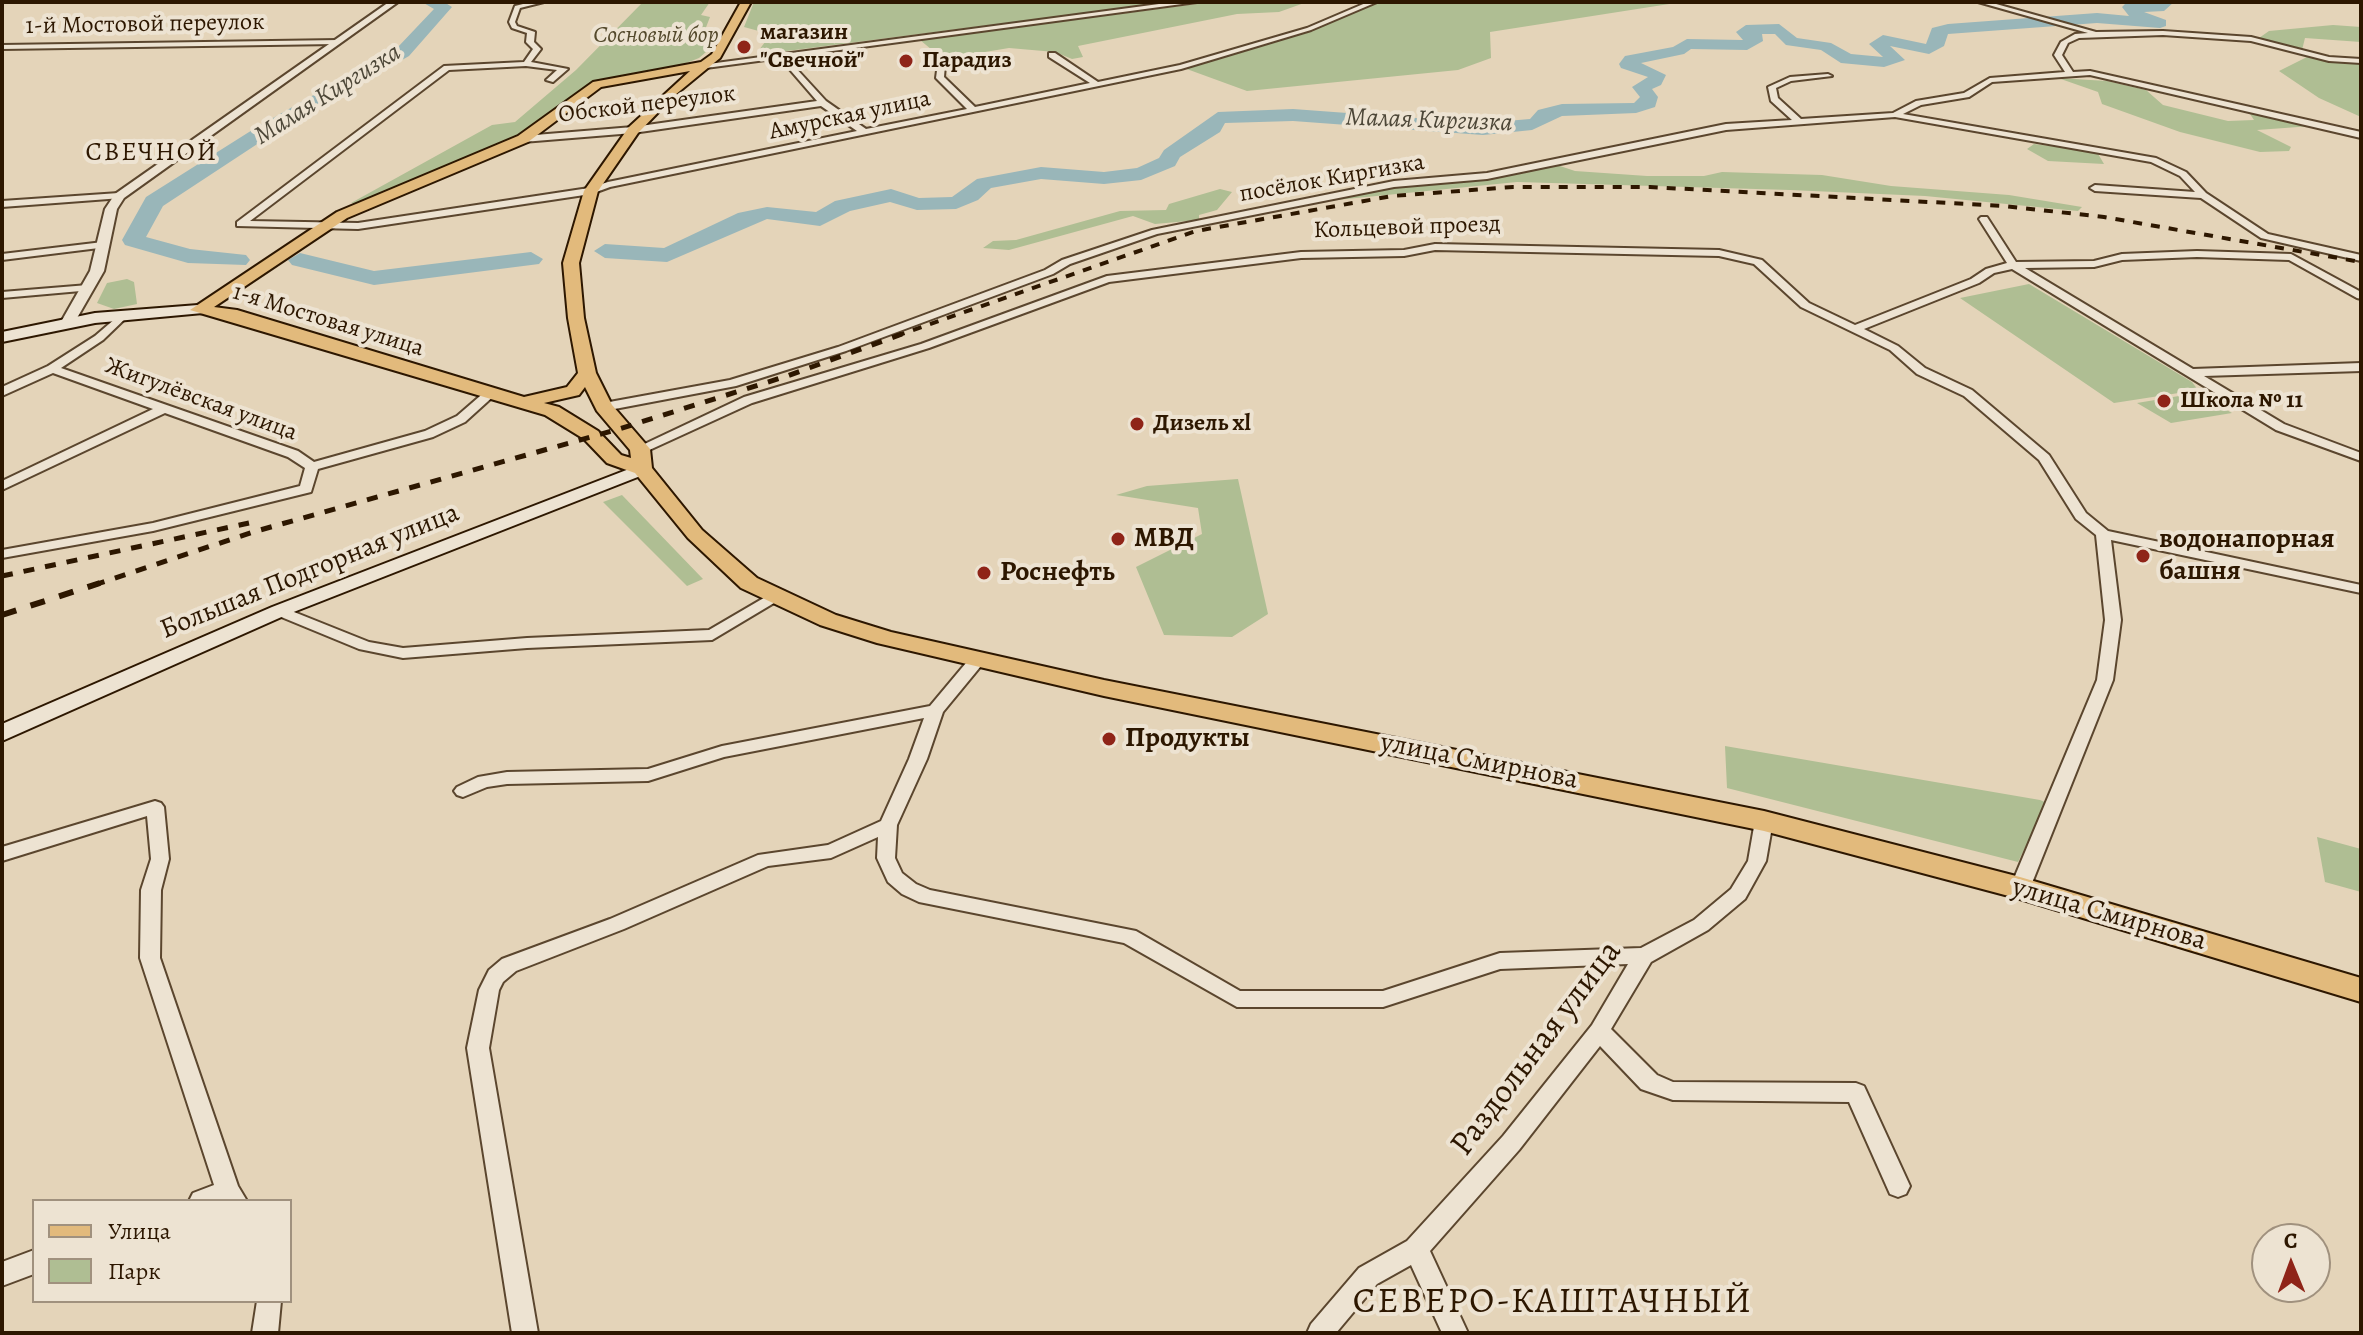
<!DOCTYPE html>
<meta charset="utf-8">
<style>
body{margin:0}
#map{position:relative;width:2363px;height:1335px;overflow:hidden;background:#e4d4b9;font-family:Alegreya,serif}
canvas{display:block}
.frame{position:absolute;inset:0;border:4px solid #2d1700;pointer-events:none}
.legend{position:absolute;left:32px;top:1199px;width:260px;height:104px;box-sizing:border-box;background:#ede3d2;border:2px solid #a0917e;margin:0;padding:10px 14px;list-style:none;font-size:24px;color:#2d1700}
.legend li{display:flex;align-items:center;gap:16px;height:40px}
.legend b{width:40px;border:2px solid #a0917e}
.north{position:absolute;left:2251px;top:1223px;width:80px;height:80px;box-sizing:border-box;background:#ede3d2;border:2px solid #a0917e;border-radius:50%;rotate:359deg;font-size:22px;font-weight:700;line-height:32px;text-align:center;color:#2d1700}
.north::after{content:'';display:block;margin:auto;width:28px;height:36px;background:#8f2418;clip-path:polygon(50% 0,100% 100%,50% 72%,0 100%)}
</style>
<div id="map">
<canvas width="2363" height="1335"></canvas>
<div class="frame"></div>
<ul class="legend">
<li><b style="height:10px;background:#e2ba7c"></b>Улица</li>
<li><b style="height:22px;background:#afbe93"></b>Парк</li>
</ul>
<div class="north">С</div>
</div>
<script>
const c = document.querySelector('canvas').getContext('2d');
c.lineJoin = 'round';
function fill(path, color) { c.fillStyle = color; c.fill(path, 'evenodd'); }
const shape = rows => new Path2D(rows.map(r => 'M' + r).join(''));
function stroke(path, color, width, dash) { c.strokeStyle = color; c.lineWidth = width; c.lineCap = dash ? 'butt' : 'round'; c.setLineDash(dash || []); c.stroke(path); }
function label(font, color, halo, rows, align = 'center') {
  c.font = font + ' Alegreya,serif'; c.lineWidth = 8; c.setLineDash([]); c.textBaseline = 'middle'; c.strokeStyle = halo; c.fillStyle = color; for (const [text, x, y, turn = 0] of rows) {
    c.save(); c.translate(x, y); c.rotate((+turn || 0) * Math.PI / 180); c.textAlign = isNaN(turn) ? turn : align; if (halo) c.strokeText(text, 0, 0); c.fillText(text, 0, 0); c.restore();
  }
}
fill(shape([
 [643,2,710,2,701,15,710,17,705,30,718,35,713,46,699,58,679,66,594,83,517,138,359,204,351,203,492,125,515,122,576,70],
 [754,2,1170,2,779,52,759,50,768,38,766,33,744,27],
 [1211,2,1307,2,1279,12,1237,14,1078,46,1083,57,1072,59,1055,52,1009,48,943,59,920,40],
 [1377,2,1682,2,1490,32,1491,58,1458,70,1247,91,1184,68,1311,29],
 [2333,25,2361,27,2361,42,2305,38,2302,50,2259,38,2269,31],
 [2307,57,2361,64,2361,117,2319,98,2279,71],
 [2058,78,2107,81,2146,90,2163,105,2228,121,2254,120,2248,111,2312,126,2257,130,2291,147,2289,151,2260,152,2180,132,2102,104,2098,92],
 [2034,144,2097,152,2104,164,2048,161,2027,149],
 [1554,164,1575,171,1647,176,1704,176,1722,172,1822,175,1891,186,2009,195,2082,207,2078,211,1925,196,1790,190,1517,182,1316,202,1397,185],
 [1220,189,1232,192,1217,210,1199,215,1199,220,1155,224,1133,216,1009,250,983,248,993,241,1016,240,1120,211,1166,210,1169,204],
 [127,279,134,282,137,304,114,309,97,303,107,283],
 [2029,284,2192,382,2198,390,2114,403,1960,298],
 [2197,393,2232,413,2171,423,2137,403],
 [1238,479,1268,614,1232,637,1164,635,1136,567,1202,534,1198,508,1116,495,1147,486],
 [622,495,703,579,687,586,603,502],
 [1725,746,2040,800,2047,803,2018,862,1727,788],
 [2317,837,2361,849,2361,892,2325,882]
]), '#afbe93');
fill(shape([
 [422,2,444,2,452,7,409,56,271,135,163,206,146,237,190,249,246,255,250,260,246,265,188,263,125,245,122,240,146,197,257,127,397,48,434,9,422,2],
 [2174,2,2164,11,2144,12,2166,20,2166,26,2160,28,2097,23,1948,34,1944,46,1929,54,1890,46,1905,60,1884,67,1841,63,1821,50,1786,45,1775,34,1762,34,1763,41,1747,50,1691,49,1684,54,1641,63,1666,75,1661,85,1652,89,1658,97,1655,107,1636,113,1562,116,1532,130,1483,135,1293,121,1225,123,1220,132,1180,157,1175,166,1141,180,1104,184,1041,179,991,188,978,200,956,209,917,210,890,202,850,211,820,226,767,219,667,262,605,258,594,251,605,244,664,248,738,213,767,207,816,212,835,201,891,189,919,198,952,197,977,179,1041,167,1104,172,1137,168,1159,158,1164,150,1218,112,1293,109,1483,123,1530,119,1538,110,1562,104,1634,103,1640,97,1632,87,1648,77,1621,68,1619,64,1625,56,1673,47,1687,39,1743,40,1736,32,1746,25,1779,24,1797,38,1831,43,1851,54,1883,57,1869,44,1883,35,1926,44,1932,28,1948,24,2097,13,2129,16,2122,7,2125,4,2174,2],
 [531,252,543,259,539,264,374,285,292,265,288,260,300,253,374,271,531,252]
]), '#99b6b9');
const minor = shape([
 [531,2,544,2,520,8,515,22,517,26,535,32,534,42,541,49,531,62,568,69,553,82,546,80,557,70,526,66,449,70,250,221,358,223,589,188,608,182,857,131,821,106,633,133,523,142,519,139,523,136,633,127,817,101,779,57,782,53,826,101,866,129,967,109,936,78,938,63,945,65,944,77,975,107,1090,83,1049,57,1049,53,1055,53,1098,82,1180,65,1307,28,1368,2,1377,2,1311,30,1181,69,610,187,591,194,358,229,237,226,237,222,444,66,524,62,533,49,526,42,527,33,512,28,509,22,515,6,531,2],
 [1978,2,1989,2,2096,32,2163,31,2251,37,2329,57,2361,59,2361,63,2329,61,2251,41,2163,35,2079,38,2068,43,2062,55,2073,72,2090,71,2361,132,2361,138,2090,75,1992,82,1969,97,1921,105,1903,114,2156,158,2186,172,2206,193,2268,234,2361,255,2361,261,2261,238,2201,198,2095,191,2090,188,2095,185,2195,192,2180,176,2151,162,1895,117,1726,130,1487,179,1394,187,1157,234,1070,264,1053,274,846,351,736,386,604,411,598,407,604,403,730,380,838,347,1045,270,1062,260,1152,230,1394,181,1487,173,1726,124,1792,120,1771,101,1768,87,1790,77,1828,74,1832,76,1791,81,1776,88,1778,98,1801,119,1893,113,1916,101,1964,93,1990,78,2065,72,2054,55,2061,42,2075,34,2088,33,1978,2],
 [339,40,336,44,2,49,2,45,339,40],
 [119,193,122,194,122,198,2,207,2,201,119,193],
 [1981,217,1987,217,2016,262,2094,261,2122,254,2197,251,2291,254,2361,292,2361,299,2357,298,2289,260,2197,257,2122,260,2094,267,2025,268,2193,369,2361,363,2361,371,2204,376,2284,424,2361,453,2361,461,2276,430,2012,269,1994,273,1979,283,1864,329,1898,346,1925,368,1972,390,2049,455,2086,513,2108,531,2361,585,2361,593,2111,540,2121,620,2113,680,2030,888,2027,893,2020,895,2013,893,2010,888,2097,680,2105,620,2096,535,2076,519,2039,460,1964,396,1917,374,1890,350,1801,307,1754,264,1719,256,1435,250,1404,256,1301,258,1109,282,929,348,752,403,645,452,640,453,634,449,744,397,921,344,1107,276,1301,252,1404,250,1435,244,1719,250,1762,260,1809,303,1855,325,1971,279,1986,269,2007,263,1979,219,1981,217],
 [103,242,108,245,107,247,2,260,2,254,103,242],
 [88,285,92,286,92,290,2,298,2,292,88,285],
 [123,312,129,315,103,340,61,368,298,451,314,462,425,431,457,416,487,390,495,390,497,393,465,422,433,437,318,469,311,492,153,531,2,558,2,550,153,523,300,486,305,468,288,457,165,413,2,490,2,481,153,409,53,373,2,396,2,387,48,366,95,336,123,312],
 [774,592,782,597,779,600,712,640,527,648,403,658,359,649,274,614,271,611,274,608,284,608,369,642,403,648,527,638,709,630,774,592],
 [977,656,985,661,943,712,927,759,897,825,895,858,902,873,916,884,930,890,1136,931,1240,991,1383,991,1500,953,1641,948,1694,920,1731,889,1748,861,1755,821,1758,816,1764,815,1770,816,1773,821,1766,861,1745,899,1708,930,1651,962,1611,1029,1657,1075,1673,1082,1856,1083,1864,1086,1910,1186,1906,1194,1898,1197,1890,1194,1849,1102,1673,1100,1641,1089,1600,1046,1519,1150,1430,1251,1468,1333,1442,1333,1411,1265,1377,1284,1336,1333,1307,1333,1311,1324,1359,1268,1407,1241,1503,1136,1592,1025,1628,964,1500,969,1383,1007,1237,1007,1124,943,919,902,902,894,888,882,877,858,878,837,831,858,768,866,624,929,516,971,503,982,499,990,489,1048,538,1333,512,1333,467,1048,479,990,489,970,502,959,610,919,758,855,828,845,881,821,909,759,924,718,724,757,648,781,507,784,487,787,463,797,457,795,454,791,457,787,478,777,507,772,648,769,722,746,930,706,971,657,977,656],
 [155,801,161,803,164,807,169,859,161,890,160,958,238,1186,247,1201,189,1201,193,1193,214,1185,140,958,141,890,151,859,147,816,2,861,2,847,155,801],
 [34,1250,34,1274,2,1286,2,1262,34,1250],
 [257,1301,281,1301,278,1333,252,1333,257,1301]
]);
const tertiary = shape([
 [389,2,398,2,124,198,117,209,104,271,73,325,63,325,61,322,90,271,105,209,115,194,389,2],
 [1174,2,1197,2,706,68,701,65,1174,2]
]);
const secondary = shape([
 [198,305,206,310,203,313,95,323,2,342,2,332,95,313,198,305],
 [642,464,648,465,648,473,286,615,2,741,2,724,272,607,642,464]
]);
const primary = shape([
 [741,2,751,2,720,58,675,95,638,133,598,191,579,263,584,318,596,373,612,405,650,449,652,468,702,530,757,578,836,615,891,632,1104,680,1764,811,2020,877,2361,978,2361,1002,2020,899,1764,831,1104,696,877,643,820,625,741,588,688,538,635,473,607,463,584,439,545,415,190,310,337,212,518,136,593,82,701,62,712,54,741,2],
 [690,71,629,127,584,191,563,263,568,318,578,373,567,387,524,397,237,310,214,307,347,218,528,142,601,87,690,71],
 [585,387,597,411,630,450,631,458,621,455,598,431,559,407,544,403,579,395,585,387]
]);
stroke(minor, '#5b462e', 4);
stroke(tertiary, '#5b462e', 4);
stroke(secondary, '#2d1700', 4);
stroke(primary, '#2d1700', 4);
fill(minor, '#ede3d2');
fill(tertiary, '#ede3d2');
fill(secondary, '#ede3d2');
fill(primary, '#e2ba7c');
stroke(shape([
 [896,336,1196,231,1392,196,1513,187,1650,187,2004,206,2104,217,2361,262]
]), '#2d1700', 4, [9, 9]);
stroke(shape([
 [2,576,249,523],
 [94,585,253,532,619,429,787,376,902,334]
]), '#2d1700', 5, [11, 11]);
stroke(shape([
 [2,615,100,583]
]), '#2d1700', 6, [15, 15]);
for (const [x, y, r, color] of [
 [744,47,8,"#8f2418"],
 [906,61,8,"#8f2418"],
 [2164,401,8,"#8f2418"],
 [1137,424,8,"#8f2418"],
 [1118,539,8,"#8f2418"],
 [2143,556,8,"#8f2418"],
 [984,573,8,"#8f2418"],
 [1109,739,8,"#8f2418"]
]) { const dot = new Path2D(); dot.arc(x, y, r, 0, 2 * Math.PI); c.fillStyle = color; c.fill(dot); stroke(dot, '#ede3d2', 3); }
label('24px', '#2d1700', '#ede3d2', [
 ["1-й Мостовой переулок",145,25,-1],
 ["Обской переулок",647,105,-7],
 ["Амурская улица",850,116,-12],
 ["посёлок Киргизка",1332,179,-10],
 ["Кольцевой проезд",1407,228,-2],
 ["1-я Мостовая улица",328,321,17],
 ["Жигулёвская улица",201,400,20]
]);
label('bold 24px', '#2d1700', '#ede3d2', [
 ["магазин",760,33],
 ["\"Свечной\"",760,61],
 ["Парадиз",922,61],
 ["Школа № 11",2180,401],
 ["Дизель xl",1153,424]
], 'left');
label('italic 24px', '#54492c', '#ede3d2', [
 ["Сосновый бор",656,36]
]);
label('italic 26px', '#4d4738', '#ede3d2', [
 ["Малая Киргизка",328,95,-32],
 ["Малая Киргизка",1429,121,2]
]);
c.letterSpacing = '2px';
label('26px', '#2d1700', '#ede3d2', [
 ["СВЕЧНОЙ",152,154]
]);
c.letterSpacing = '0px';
label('bold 28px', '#2d1700', '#ede3d2', [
 ["МВД",1134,539],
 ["водонапорная",2159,540],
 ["башня",2159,572],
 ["Роснефть",1000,573],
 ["Продукты",1125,739]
], 'left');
label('28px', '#2d1700', '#ede3d2', [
 ["Большая Подгорная улица",310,572,-22],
 ["улица Смирнова",1479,762,11],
 ["улица Смирнова",2109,915,16]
]);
label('34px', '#2d1700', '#ede3d2', [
 ["Раздольная улица",1537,1049,-53]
]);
c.letterSpacing = '2px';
label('36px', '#2d1700', '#ede3d2', [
 ["СЕВЕРО-КАШТАЧНЫЙ",1553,1303]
]);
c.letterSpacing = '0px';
</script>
